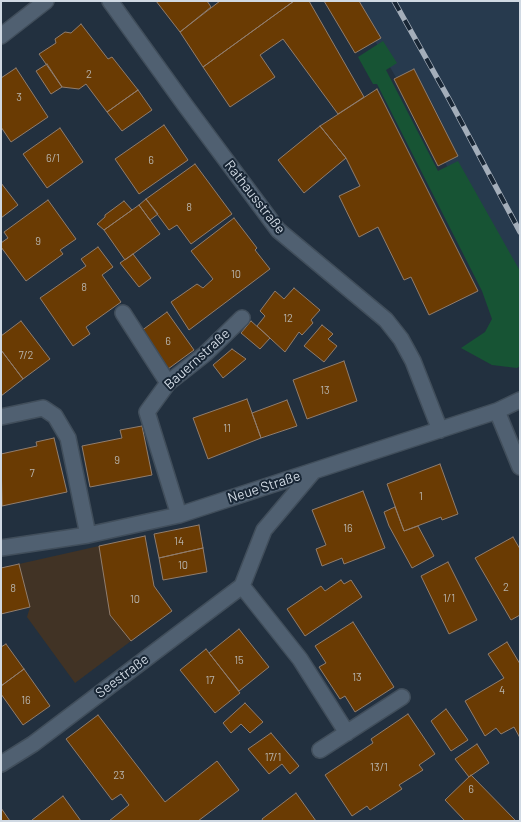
<!DOCTYPE html>
<meta charset="utf-8">
<style>
body{margin:0}
#map{position:relative;width:521px;height:822px;overflow:hidden;background:#22303f;font-family:Barlow,sans-serif}
canvas{display:block}
.frame{position:absolute;inset:0;border:2px solid #d0d9e3;pointer-events:none}
</style>
<div id="map">
<canvas width="521" height="822"></canvas>
<div class="frame"></div>
</div>
<script>
const c = document.querySelector('canvas').getContext('2d');
c.lineJoin = 'round';
function fill(path, color) { c.fillStyle = color; c.fill(path, 'evenodd'); }
const shape = rows => new Path2D(rows.map(r => 'M' + r).join(''));
function stroke(path, color, width, dash) { c.strokeStyle = color; c.lineWidth = width; c.lineCap = dash ? 'butt' : 'round'; c.setLineDash(dash || []); c.stroke(path); }
function label(font, color, halo, rows, align = 'center') {
  c.font = font + ' Barlow,sans-serif'; c.lineWidth = 4; c.setLineDash([]); c.textBaseline = 'middle'; c.strokeStyle = halo; c.fillStyle = color; for (const [text, x, y, turn = 0] of rows) {
    c.save(); c.translate(x, y); c.rotate((+turn || 0) * Math.PI / 180); c.textAlign = isNaN(turn) ? turn : align; if (halo) c.strokeText(text, 0, 0); c.fillText(text, 0, 0); c.restore();
  }
}
fill(shape([
 [99,546,110,615,131,641,75,683,27,617,30,607,19,564]
]), '#413325');
fill(shape([
 [352,1,520,1,520,293]
]), '#273a4e');
fill(shape([
 [383,41,397,63,386,70,438,171,458,161,520,271,520,366,517,368,492,365,461,348,485,332,492,319,482,291,377,84,373,84,358,57]
]), '#175434');
const building = shape([
 [156,1,207,1,211,7,180,32,156,1],
 [220,1,294,1,203,67,180,32,220,1],
 [294,1,309,1,364,97,338,114,283,39,260,55,275,77,230,107,203,67,294,1],
 [324,1,359,1,381,38,355,53,324,1],
 [81,24,108,59,112,57,138,90,107,112,86,84,79,89,62,87,39,54,56,43,55,39,65,32,71,33,81,24],
 [47,64,62,87,51,94,36,71,47,64],
 [16,68,48,117,11,142,1,127,1,78,16,68],
 [414,69,458,156,438,166,394,79,414,69],
 [377,89,478,291,429,315,411,277,404,280,378,227,359,237,339,196,360,186,346,158,320,126,377,89],
 [138,90,152,110,122,131,107,112,138,90],
 [164,125,188,160,139,194,115,159,164,125],
 [320,126,346,158,304,193,278,160,320,126],
 [60,128,83,162,47,188,23,154,60,128],
 [195,164,232,214,191,244,177,225,169,230,146,199,195,164],
 [1,183,18,205,1,218,1,183],
 [146,199,158,214,150,220,139,205,146,199],
 [48,200,76,239,60,250,63,254,26,281,1,247,1,243,8,238,4,232,48,200],
 [124,201,132,210,104,230,97,224,105,217,105,215,124,201],
 [139,205,160,234,125,260,104,230,139,205],
 [234,218,257,248,255,250,270,269,189,330,171,302,197,284,203,288,213,279,191,251,234,218],
 [98,247,113,267,102,275,121,302,86,327,90,334,73,346,40,298,86,266,81,259,98,247],
 [133,254,151,278,139,287,120,263,133,254],
 [294,288,320,310,311,320,313,323,302,335,299,332,285,352,257,326,265,316,260,311,275,291,284,299,294,288],
 [167,312,194,350,168,369,141,331,167,312],
 [21,321,50,359,23,379,1,350,1,336,21,321],
 [251,321,270,338,260,349,241,333,251,321],
 [322,325,333,334,328,339,337,346,324,362,304,346,322,325],
 [232,349,246,359,223,378,213,365,232,349],
 [1,350,23,379,1,396,1,350],
 [344,361,357,401,307,419,293,380,344,361],
 [247,399,261,438,208,459,193,418,247,399],
 [287,400,297,426,261,438,252,413,287,400],
 [142,426,152,475,90,487,82,446,122,438,120,430,142,426],
 [54,438,67,492,2,506,1,454,37,446,36,442,54,438],
 [440,464,458,514,442,520,441,517,404,531,387,484,440,464],
 [363,491,385,548,344,564,342,558,322,566,316,549,326,545,312,510,363,491],
 [395,507,404,531,418,526,434,556,412,568,389,526,384,512,395,507],
 [199,525,203,548,159,558,154,534,199,525],
 [145,536,154,586,172,611,131,641,110,615,99,546,145,536],
 [513,537,520,549,520,615,511,620,475,558,513,537],
 [203,548,207,572,163,580,159,558,203,548],
 [448,562,477,620,449,634,421,576,448,562],
 [19,564,30,607,1,614,1,568,19,564],
 [341,580,344,584,351,580,362,597,305,636,287,609,321,586,325,591,341,580],
 [353,622,394,687,355,712,345,696,340,699,319,667,326,663,315,646,353,622],
 [239,629,269,667,239,691,209,653,239,629],
 [507,642,520,664,520,738,514,727,501,734,496,728,485,736,465,701,504,678,488,654,507,642],
 [6,644,24,669,1,686,1,647,6,644],
 [206,649,240,693,215,713,180,670,206,649],
 [24,669,50,706,23,725,1,694,1,686,24,669],
 [245,703,263,722,250,733,241,724,231,733,223,723,245,703],
 [446,709,468,740,451,751,431,721,446,709],
 [408,714,435,754,419,765,423,770,399,785,402,789,370,810,367,806,352,816,325,775,373,743,371,739,408,714],
 [98,715,165,802,217,761,239,790,198,821,109,821,129,805,121,794,112,800,66,739,98,715],
 [271,733,299,766,290,774,282,764,269,774,248,749,271,733],
 [477,744,489,763,469,777,455,759,477,744],
 [471,775,516,821,465,821,445,800,471,775],
 [296,793,316,821,263,821,262,819,296,793],
 [63,796,81,821,33,821,32,820,63,796],
 [1,808,10,821,1,821,1,808]
]);
fill(building, '#6a3b03');
stroke(building, '#917d6d', 1);
const minor = shape([
 [110,1,185,105,278,230,386,320,401,339,413,361,440,430],
 [1,36,46,1],
 [123,313,168,383],
 [497,411,520,467],
 [1,417,43,408,55,416,68,438,88,535],
 [179,515,147,412,168,383,205,354,242,318],
 [1,548,88,535,179,515,497,411,520,400],
 [242,586,300,659,347,733],
 [320,750,402,697],
 [1,764,33,744,242,586,264,530,313,472]
]);
stroke(minor, '#414e5b', 18);
stroke(minor, '#506071', 15);
const rail = shape([
 [394,1,449,99,520,232]
]);
stroke(rail, '#a4aeba', 5.5);
stroke(rail, '#182635', 4, [11]);
label('11px', '#b6b2ab', null, [
 ["2",89,74],
 ["3",19,97],
 ["6/1",53,158],
 ["6",151,160],
 ["8",189,207],
 ["9",38,241],
 ["10",236,274],
 ["8",84,287],
 ["12",288,318],
 ["6",168,341],
 ["7/2",26,355],
 ["13",325,390],
 ["11",227,428],
 ["9",117,460],
 ["7",32,473],
 ["1",421,496],
 ["16",348,528],
 ["14",179,541],
 ["10",183,565],
 ["2",506,587],
 ["8",13,588],
 ["1/1",449,598],
 ["10",135,599],
 ["15",239,660],
 ["13",357,677],
 ["17",210,680],
 ["4",502,690],
 ["16",26,700],
 ["17/1",273,757],
 ["13/1",379,767],
 ["23",119,775],
 ["6",471,789]
]);
label('14px', '#d0d9e3', '#182635', [
 ["Rathausstraße",255,197,52],
 ["Bauernstraße",197,359,-42],
 ["Neue Straße",264,487,-18],
 ["Seestraße",122,676,-37]
]);
</script>
